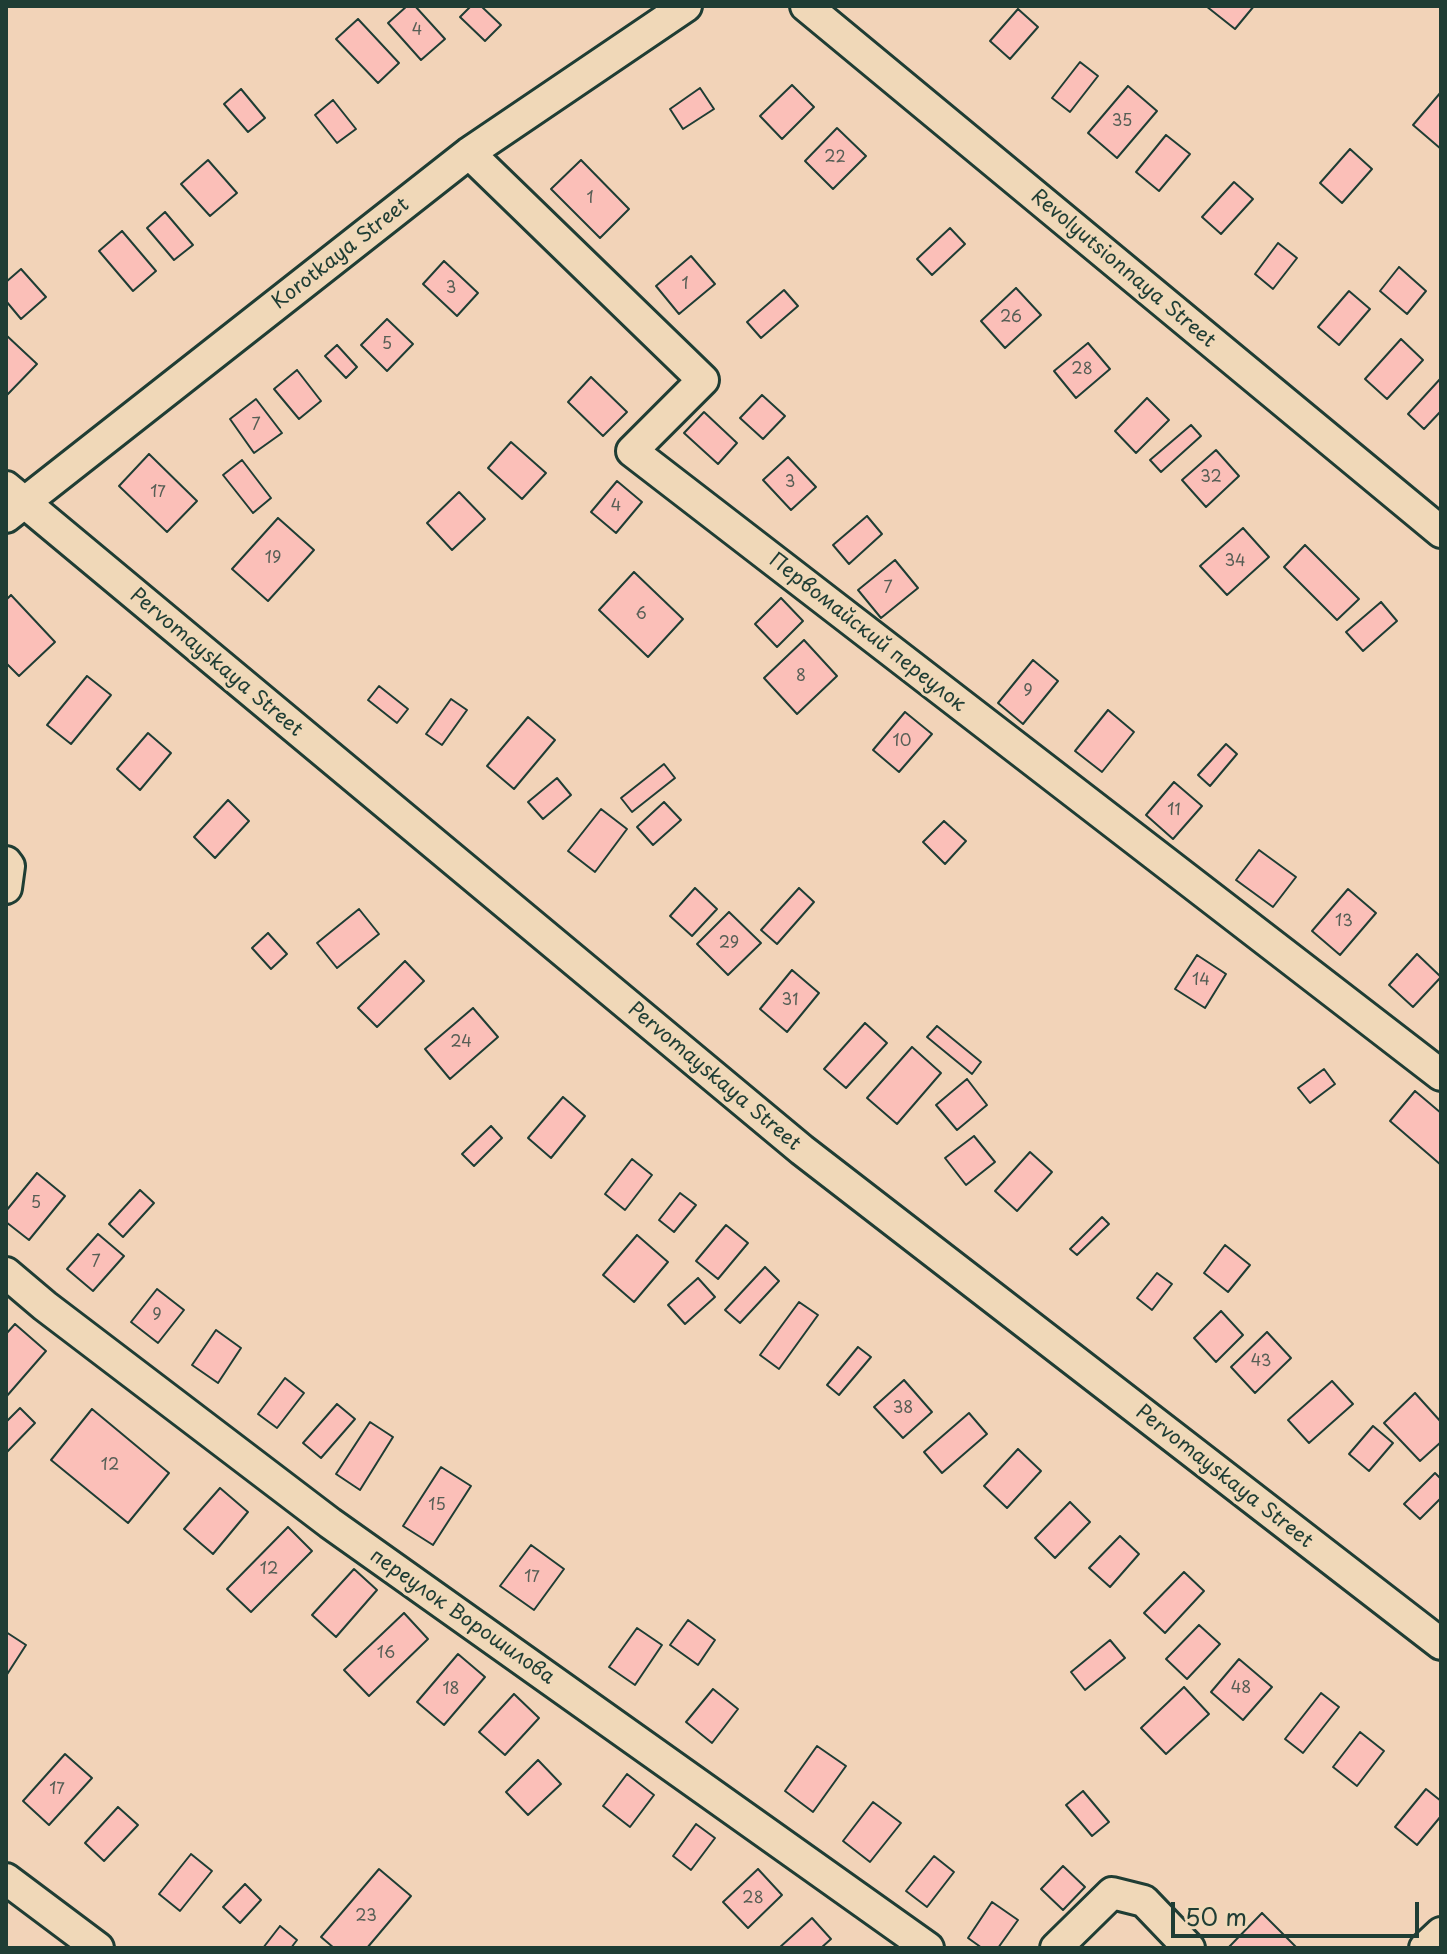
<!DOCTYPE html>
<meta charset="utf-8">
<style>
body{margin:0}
#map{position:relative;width:1447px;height:1954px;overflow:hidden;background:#f2d3b8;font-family:"Playpen Sans",sans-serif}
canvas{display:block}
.frame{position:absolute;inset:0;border:8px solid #1f3d34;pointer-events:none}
.scale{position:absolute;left:1171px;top:1902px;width:248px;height:36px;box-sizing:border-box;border:4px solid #1f3d34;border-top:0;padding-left:10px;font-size:24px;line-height:28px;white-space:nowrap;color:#1f3d34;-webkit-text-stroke:6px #f0d8b8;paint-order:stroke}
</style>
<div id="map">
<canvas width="1447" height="1954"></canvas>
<div class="frame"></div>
<div class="scale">50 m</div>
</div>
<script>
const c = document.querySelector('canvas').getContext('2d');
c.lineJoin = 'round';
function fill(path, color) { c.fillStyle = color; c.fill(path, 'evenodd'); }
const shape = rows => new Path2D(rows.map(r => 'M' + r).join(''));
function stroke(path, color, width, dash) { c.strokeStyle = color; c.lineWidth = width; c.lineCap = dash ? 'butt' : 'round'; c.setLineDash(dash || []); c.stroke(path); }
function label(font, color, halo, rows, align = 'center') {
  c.font = font + ' "Playpen Sans",sans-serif'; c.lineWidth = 6; c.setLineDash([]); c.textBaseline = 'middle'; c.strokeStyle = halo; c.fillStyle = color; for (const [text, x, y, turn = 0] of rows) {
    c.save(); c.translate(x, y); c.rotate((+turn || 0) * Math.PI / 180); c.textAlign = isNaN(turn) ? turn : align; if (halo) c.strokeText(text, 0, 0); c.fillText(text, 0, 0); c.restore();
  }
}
const building = shape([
 [407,6,415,6,445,39,421,60,388,23,407,6],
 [471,6,481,6,501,25,485,41,460,17,471,6],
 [1206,6,1254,6,1235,29,1206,6],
 [1018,9,1038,27,1010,59,990,41,1018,9],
 [358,19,399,63,378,83,336,39,358,19],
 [1080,62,1098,76,1070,112,1052,98,1080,62],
 [792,85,814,107,782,139,760,116,792,85],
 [1128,86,1157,111,1117,158,1088,133,1128,86],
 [700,88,714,109,683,129,670,109,700,88],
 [241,89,265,118,248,132,224,104,241,89],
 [1441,92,1441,149,1413,125,1441,92],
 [333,100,356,129,337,143,315,115,333,100],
 [837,128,866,156,833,189,805,161,837,128],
 [1166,135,1190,154,1159,191,1136,172,1166,135],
 [1350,149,1372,169,1342,203,1320,183,1350,149],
 [208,160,237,193,210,216,181,184,208,160],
 [581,160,629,209,600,238,551,189,581,160],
 [1234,182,1253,199,1221,234,1202,217,1234,182],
 [165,212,193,245,174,260,147,228,165,212],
 [950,228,965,244,932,275,917,259,950,228],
 [122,231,156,271,133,291,99,251,122,231],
 [1278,243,1297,258,1273,289,1255,274,1278,243],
 [691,256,715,284,679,314,656,286,691,256],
 [444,261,478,293,457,316,423,284,444,261],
 [1399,267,1426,291,1407,314,1380,291,1399,267],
 [21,269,46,297,21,319,6,301,6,282,21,269],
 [1016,288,1041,315,1005,348,981,321,1016,288],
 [784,290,798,306,761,338,747,322,784,290],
 [1349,291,1370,309,1339,345,1318,327,1349,291],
 [387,319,413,344,387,371,361,345,387,319],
 [6,335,37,364,7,395,6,395,6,335],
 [1401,339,1423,360,1387,399,1365,379,1401,339],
 [1088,343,1110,369,1076,398,1054,371,1088,343],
 [337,345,357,367,346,378,325,356,337,345],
 [297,370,321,401,299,419,274,389,297,370],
 [591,377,627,412,603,436,568,402,591,377],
 [1441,378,1441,411,1424,429,1408,414,1441,378],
 [762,395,785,416,763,439,740,418,762,395],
 [1147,398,1169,420,1136,453,1115,431,1147,398],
 [256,399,282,433,254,453,230,419,256,399],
 [704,412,737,443,718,464,684,433,704,412],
 [1191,425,1201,436,1161,472,1150,460,1191,425],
 [511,442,546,473,522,499,488,468,511,442],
 [1216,450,1239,476,1206,507,1182,480,1216,450],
 [149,454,197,501,167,532,119,486,149,454],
 [788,457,816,487,791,510,763,480,788,457],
 [242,460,271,498,253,513,223,475,242,460],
 [617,481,642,502,616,533,591,512,617,481],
 [459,492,485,519,452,550,427,523,459,492],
 [867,516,882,534,849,564,833,545,867,516],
 [278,518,314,550,268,601,232,569,278,518],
 [1243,528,1269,557,1227,595,1200,566,1243,528],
 [1305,545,1359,599,1337,620,1284,567,1305,545],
 [895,560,918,588,881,618,858,590,895,560],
 [634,572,683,619,648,657,599,610,634,572],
 [11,595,55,642,19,676,6,663,6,600,11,595],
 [781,598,803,621,777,647,755,624,781,598],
 [1381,602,1397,621,1363,651,1346,632,1381,602],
 [804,640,837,676,797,714,764,678,804,640],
 [1033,660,1058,681,1023,724,998,703,1033,660],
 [87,676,111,695,71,744,47,725,87,676],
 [379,686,408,709,397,723,368,700,379,686],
 [451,699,467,710,442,745,426,734,451,699],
 [1108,710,1134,732,1102,772,1075,751,1108,710],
 [905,712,932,734,899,772,873,750,905,712],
 [528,717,555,740,514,789,487,766,528,717],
 [148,733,171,753,140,790,117,769,148,733],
 [1226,744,1237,754,1210,786,1198,775,1226,744],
 [664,764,675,778,632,812,621,798,664,764],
 [557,778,571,795,543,819,528,802,557,778],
 [1174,782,1202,806,1173,839,1146,815,1174,782],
 [228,800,249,821,215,858,194,837,228,800],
 [664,802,681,820,653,845,637,827,664,802],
 [601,809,627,829,595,872,568,851,601,809],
 [944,821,966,841,945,864,923,842,944,821],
 [1259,850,1296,877,1273,907,1236,880,1259,850],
 [695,888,717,909,692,936,670,916,695,888],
 [799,888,814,902,777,944,761,930,799,888],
 [1348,889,1376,913,1340,955,1312,931,1348,889],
 [359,909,379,934,337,968,317,943,359,909],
 [729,912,761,943,728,975,697,944,729,912],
 [268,933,287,954,271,969,252,948,268,933],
 [1417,954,1441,977,1413,1007,1389,985,1417,954],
 [1197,955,1226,974,1205,1008,1175,989,1197,955],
 [405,961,424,981,377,1027,358,1008,405,961],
 [792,970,819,993,787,1032,760,1009,792,970],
 [473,1008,498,1037,450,1079,425,1049,473,1008],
 [865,1023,887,1043,846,1088,824,1069,865,1023],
 [937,1026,981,1062,972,1074,927,1037,937,1026],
 [912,1047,941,1073,897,1124,867,1098,912,1047],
 [1324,1069,1335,1084,1310,1103,1298,1088,1324,1069],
 [967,1079,987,1105,957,1130,936,1105,967,1079],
 [1415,1091,1441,1113,1441,1165,1390,1121,1415,1091],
 [563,1097,585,1116,551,1158,528,1138,563,1097],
 [491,1126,502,1138,474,1166,462,1154,491,1126],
 [974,1136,995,1162,966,1185,945,1158,974,1136],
 [1030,1152,1052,1172,1017,1211,995,1191,1030,1152],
 [632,1159,652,1175,625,1210,605,1194,632,1159],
 [37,1173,65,1196,29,1240,6,1222,6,1211,37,1173],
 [140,1190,154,1203,123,1237,109,1224,140,1190],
 [680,1193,696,1205,674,1232,659,1220,680,1193],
 [1102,1217,1109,1224,1077,1255,1070,1249,1102,1217],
 [726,1225,748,1243,718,1279,696,1261,726,1225],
 [98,1234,124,1256,93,1291,67,1269,98,1234],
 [637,1235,668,1262,634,1302,603,1275,637,1235],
 [1225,1245,1250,1265,1228,1292,1204,1273,1225,1245],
 [765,1267,779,1281,740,1323,725,1310,765,1267],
 [1157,1273,1172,1284,1152,1310,1137,1298,1157,1273],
 [698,1278,715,1297,685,1324,668,1305,698,1278],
 [157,1289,184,1310,158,1343,131,1322,157,1289],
 [799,1302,818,1315,779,1369,760,1355,799,1302],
 [1221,1311,1243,1335,1216,1362,1194,1338,1221,1311],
 [15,1324,46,1351,6,1397,6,1334,15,1324],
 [216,1330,241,1348,218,1383,192,1365,216,1330],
 [1267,1332,1291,1358,1255,1393,1231,1367,1267,1332],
 [858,1347,871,1357,839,1395,827,1385,858,1347],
 [285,1378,304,1393,277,1428,258,1414,285,1378],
 [904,1380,932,1412,903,1438,874,1407,904,1380],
 [1332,1381,1353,1404,1309,1443,1288,1420,1332,1381],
 [1415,1393,1441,1422,1441,1442,1420,1461,1384,1423,1415,1393],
 [337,1404,355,1419,321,1458,303,1443,337,1404],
 [20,1408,35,1423,6,1453,6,1422,20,1408],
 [92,1409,169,1473,128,1523,51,1460,92,1409],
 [969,1413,987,1434,942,1473,924,1452,969,1413],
 [370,1422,393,1437,360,1490,336,1474,370,1422],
 [1373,1426,1393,1443,1369,1471,1349,1454,1373,1426],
 [1018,1449,1041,1471,1007,1508,984,1486,1018,1449],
 [441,1467,471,1486,433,1545,403,1526,441,1467],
 [1435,1473,1441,1479,1441,1498,1420,1519,1404,1504,1435,1473],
 [220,1488,248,1512,213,1554,184,1529,220,1488],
 [1070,1502,1090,1522,1055,1558,1035,1538,1070,1502],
 [288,1527,312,1551,251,1612,227,1589,288,1527],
 [1120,1536,1139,1554,1110,1587,1089,1568,1120,1536],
 [531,1545,564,1569,534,1610,500,1586,531,1545],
 [354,1569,377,1590,336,1637,312,1615,354,1569],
 [1184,1572,1204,1591,1165,1633,1144,1613,1184,1572],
 [404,1613,428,1639,369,1696,344,1670,404,1613],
 [688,1620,715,1640,698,1665,670,1645,688,1620],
 [1199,1625,1220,1644,1187,1679,1166,1659,1199,1625],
 [637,1628,662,1645,635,1685,609,1667,637,1628],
 [6,1632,26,1645,6,1676,6,1632],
 [1110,1640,1125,1658,1085,1690,1071,1672,1110,1640],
 [458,1654,485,1677,444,1725,417,1702,458,1654],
 [1239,1659,1272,1687,1243,1720,1211,1692,1239,1659],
 [1184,1687,1209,1714,1166,1754,1141,1728,1184,1687],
 [713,1689,738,1709,712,1743,686,1722,713,1689],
 [1321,1693,1339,1707,1303,1753,1285,1739,1321,1693],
 [514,1694,539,1718,505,1755,479,1732,514,1694],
 [1360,1732,1384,1751,1357,1786,1333,1767,1360,1732],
 [817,1746,846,1766,813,1812,785,1791,817,1746],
 [65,1754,92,1778,49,1825,23,1801,65,1754],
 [538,1760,561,1784,528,1815,506,1792,538,1760],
 [627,1774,654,1795,630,1827,603,1806,627,1774],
 [1426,1789,1441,1801,1441,1816,1417,1845,1395,1827,1426,1789],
 [1083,1791,1109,1822,1092,1836,1066,1805,1083,1791],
 [873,1802,901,1823,870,1862,843,1841,873,1802],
 [118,1807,138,1825,104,1861,85,1843,118,1807],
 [696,1824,715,1838,691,1870,673,1856,696,1824],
 [191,1854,212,1871,180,1911,159,1894,191,1854],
 [934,1856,954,1872,927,1907,906,1891,934,1856],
 [1063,1866,1085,1887,1063,1910,1041,1889,1063,1866],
 [379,1869,411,1896,367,1948,334,1948,321,1937,379,1869],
 [758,1869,782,1895,748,1928,723,1902,758,1869],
 [245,1884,261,1900,240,1923,223,1907,245,1884],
 [992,1902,1018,1920,998,1948,982,1948,968,1938,992,1902],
 [1262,1913,1297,1948,1228,1948,1262,1913],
 [812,1918,831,1939,821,1948,779,1948,812,1918],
 [280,1926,297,1940,291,1948,263,1948,280,1926]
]);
fill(building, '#fbbfb8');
stroke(building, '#1f3d34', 2);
const street = shape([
 [806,6,1441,532],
 [469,153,703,380,632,451,1441,1075],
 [6,487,802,1150,1441,1644],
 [6,517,469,153,686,6],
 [6,862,9,866,6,888],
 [6,1273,45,1306,330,1523,928,1948],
 [6,1879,98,1948],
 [1056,1948,1112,1893,1144,1901,1189,1948],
 [1425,1948,1441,1933]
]);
stroke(street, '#1f3d34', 36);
stroke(street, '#f0d8b8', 30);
label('16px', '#565e55', null, [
 ["4",417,31],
 ["35",1122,122],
 ["22",835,158],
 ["1",590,199],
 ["1",685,285],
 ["3",451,289],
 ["26",1011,318],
 ["5",387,345],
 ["28",1082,370],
 ["7",256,426],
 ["32",1211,478],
 ["3",790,483],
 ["17",158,493],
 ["4",616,507],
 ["19",273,559],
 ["34",1235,562],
 ["7",888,589],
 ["6",641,615],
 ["8",801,677],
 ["9",1028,692],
 ["10",902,742],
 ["11",1174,811],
 ["13",1344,922],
 ["29",729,944],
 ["14",1201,981],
 ["31",790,1001],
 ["24",461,1043],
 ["5",36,1204],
 ["7",96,1263],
 ["9",157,1316],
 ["43",1261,1362],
 ["38",903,1409],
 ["12",110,1466],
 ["15",437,1506],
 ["12",269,1570],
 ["17",532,1578],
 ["16",386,1654],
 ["48",1241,1689],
 ["18",451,1690],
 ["17",57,1790],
 ["28",753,1899],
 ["23",366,1917]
]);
label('20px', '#1f3d34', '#f0d8b8', [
 ["Korotkaya Street",341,254,-38],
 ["Revolyutsionnaya Street",1123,269,40],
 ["Первомайский переулок",867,633,38],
 ["Pervomayskaya Street",216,663,40],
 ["Pervomayskaya Street",714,1077,40],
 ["Pervomayskaya Street",1224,1477,38],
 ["переулок Ворошилова",462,1617,35]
]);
</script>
